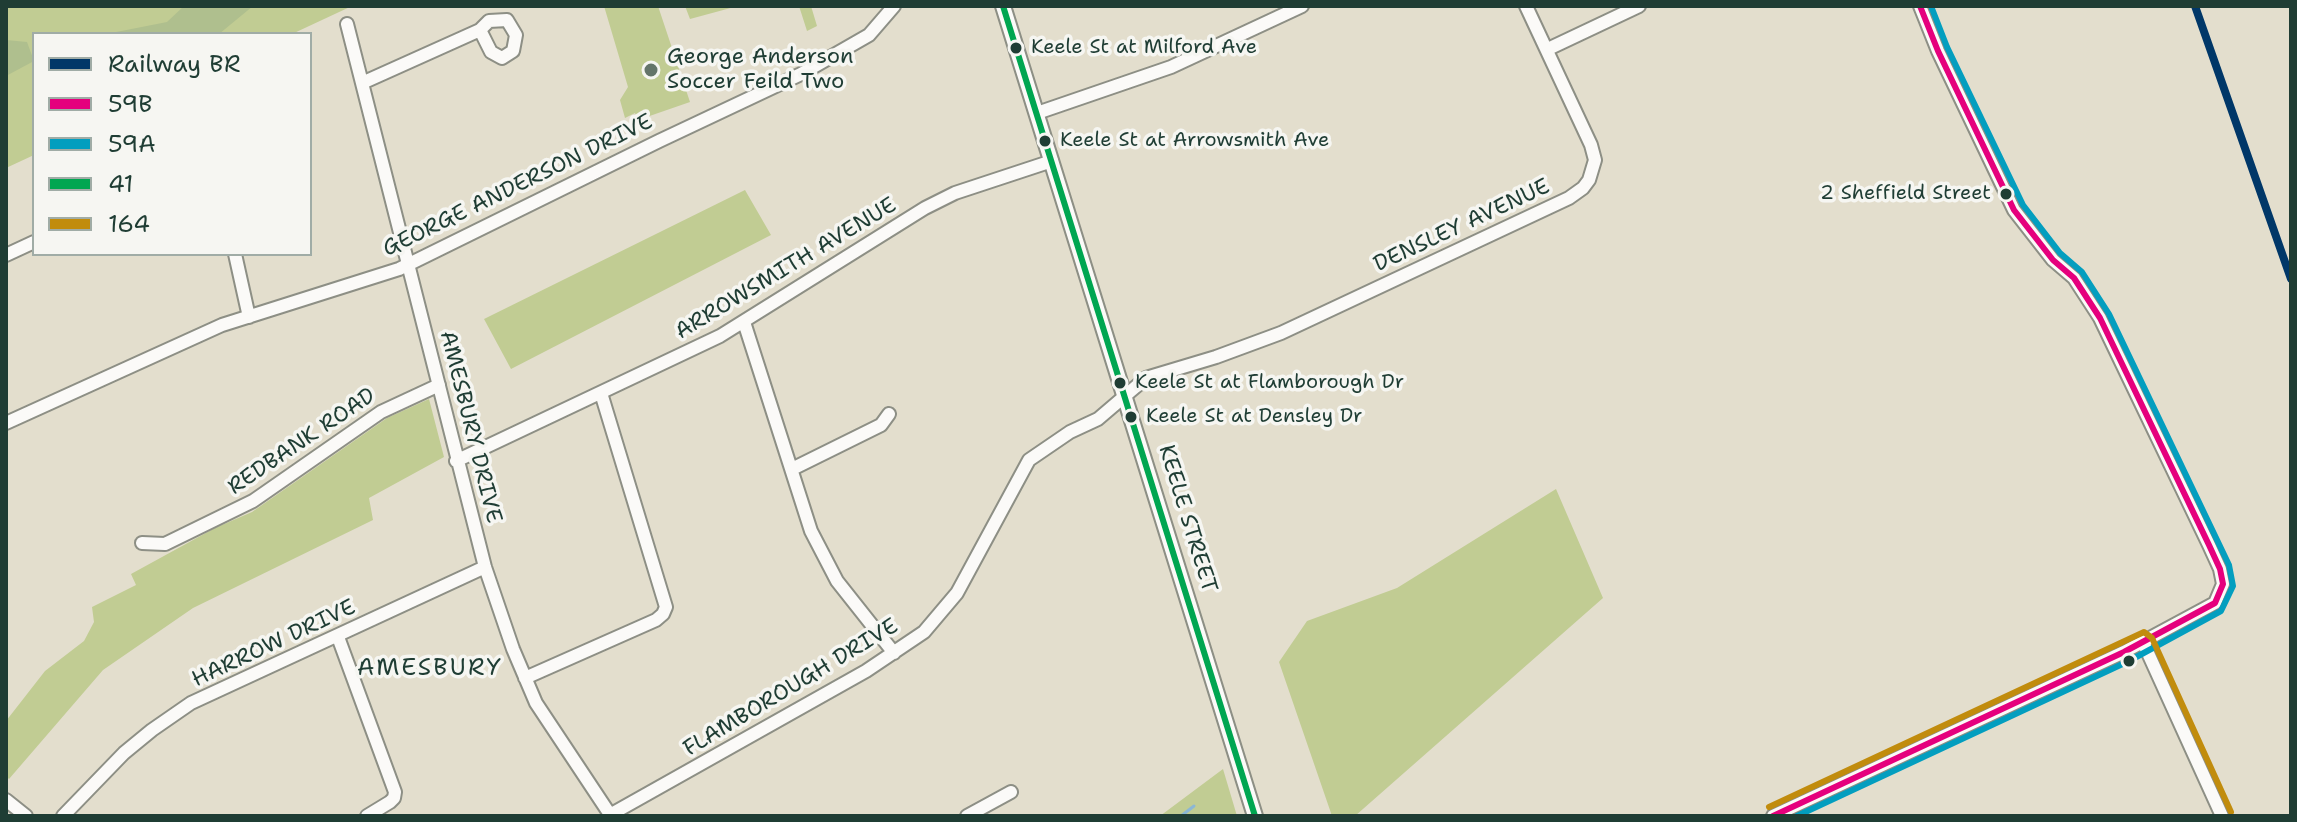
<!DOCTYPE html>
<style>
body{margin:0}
#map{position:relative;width:2297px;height:822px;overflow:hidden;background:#e3decd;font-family:"Shantell Sans",sans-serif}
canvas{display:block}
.frame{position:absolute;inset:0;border:8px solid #1f3d34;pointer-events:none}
.legend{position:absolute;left:32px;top:32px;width:280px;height:224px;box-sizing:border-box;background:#f6f6f2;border:2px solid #a0aca6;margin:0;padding:10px 14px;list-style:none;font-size:24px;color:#1f3d34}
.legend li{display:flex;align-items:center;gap:16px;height:40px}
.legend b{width:40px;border:2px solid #a0aca6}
</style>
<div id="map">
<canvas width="2297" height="822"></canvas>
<div class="frame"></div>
<ul class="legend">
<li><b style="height:10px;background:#003768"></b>Railway BR</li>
<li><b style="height:10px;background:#e5007d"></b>59B</li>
<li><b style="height:10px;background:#039ebf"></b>59A</li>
<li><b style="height:10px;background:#00a651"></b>41</li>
<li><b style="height:10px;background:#c18c0d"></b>164</li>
</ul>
</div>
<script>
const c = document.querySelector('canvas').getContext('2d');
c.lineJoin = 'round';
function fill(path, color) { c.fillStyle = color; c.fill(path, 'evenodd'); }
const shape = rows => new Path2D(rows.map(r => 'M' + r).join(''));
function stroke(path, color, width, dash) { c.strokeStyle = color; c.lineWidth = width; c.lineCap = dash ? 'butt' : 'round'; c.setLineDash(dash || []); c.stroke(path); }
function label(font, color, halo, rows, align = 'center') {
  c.font = font + ' "Shantell Sans",sans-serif'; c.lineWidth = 7; c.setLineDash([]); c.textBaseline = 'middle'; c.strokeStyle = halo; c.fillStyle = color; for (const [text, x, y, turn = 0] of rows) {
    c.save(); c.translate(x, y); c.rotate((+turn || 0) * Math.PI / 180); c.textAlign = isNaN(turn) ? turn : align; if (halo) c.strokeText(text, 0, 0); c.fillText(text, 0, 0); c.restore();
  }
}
fill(shape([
 [6,6,352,6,292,34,34,34,34,155,6,168],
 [604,6,658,6,690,102,638,120,635,113,625,118,620,100,628,87],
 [685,6,738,6,690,19],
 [799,6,811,6,817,26,807,31],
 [745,190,771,235,511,369,484,319],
 [429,399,444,457,369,498,373,520,193,608,103,670,9,779,6,776,6,721,45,671,84,641,94,622,92,607,136,585,131,574,215,528,252,512,387,418],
 [1556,489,1603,598,1355,816,1332,816,1279,662,1307,621,1397,588],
 [1223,769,1237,816,1160,816]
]), '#c1cc93');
fill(shape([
 [184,6,253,6,219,34,106,34,167,22],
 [6,40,27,42,34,61,6,76]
]), '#afbf8e');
stroke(shape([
 [1181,816,1194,806]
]), '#8bb7d5', 3);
const minor = shape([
 [347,24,485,567,513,649,536,703,611,816],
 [1548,49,1639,6],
 [362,83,480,30,491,52,502,58,513,51,516,35,507,20,489,21,480,30],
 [1037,113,1171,67,1302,6],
 [235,254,249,317],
 [6,255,34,242],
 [744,322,811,531,837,581,894,653],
 [6,423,222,325,399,269,659,141,801,74,869,35,894,6],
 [456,461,720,336,925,208,955,193,1052,161],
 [792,469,881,425,889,414],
 [142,543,165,544,253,501,381,412,439,385],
 [338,637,395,792,394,798,390,802,367,816],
 [2143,642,2222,816],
 [525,678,656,620,663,614,666,607,601,393],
 [6,800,26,816],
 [63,816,124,753,152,730,191,703,485,567],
 [608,816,866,671,924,632,957,593,1029,460,1070,432,1098,419,1146,378,1216,357,1281,333,1569,198,1583,188,1589,180,1595,160,1591,145,1526,6],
 [967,816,1011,792],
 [1773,816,2124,652,2215,603,2223,584,2220,569,2209,545,2100,318,2074,278,2053,260,2014,210,1938,51,1920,6]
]);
const major = shape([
 [1003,6,1255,816]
]);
stroke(minor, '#8d8f85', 16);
stroke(major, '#8d8f85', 18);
stroke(minor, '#fbfaf8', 12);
stroke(major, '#fbfaf8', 14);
stroke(shape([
 [1773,816,2124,652,2215,603,2223,584,2220,569,2209,545,2100,318,2074,278,2053,260,2014,210,1938,51,1920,6]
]), '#e5007d', 6);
stroke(shape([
 [1797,816,2129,661,2221,611,2233,586,2229,565,2109,314,2082,272,2060,253,2023,205,1947,47,1931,6]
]), '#039ebf', 6);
stroke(shape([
 [1003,6,1255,816]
]), '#00a651', 6);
stroke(shape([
 [1769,807,2144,632,2152,638,2231,812]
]), '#c18c0d', 6);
stroke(shape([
 [2195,6,2291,279]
]), '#003768', 8);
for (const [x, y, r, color] of [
 [1016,48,7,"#1f3d34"],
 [651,70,8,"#64756a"],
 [1045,141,7,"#1f3d34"],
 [2006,194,7,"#1f3d34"],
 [1120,383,7,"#1f3d34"],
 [1131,417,7,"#1f3d34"],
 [2129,661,7,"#1f3d34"]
]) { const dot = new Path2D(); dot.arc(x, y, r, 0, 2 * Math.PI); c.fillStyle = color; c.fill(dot); stroke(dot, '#f6f6f2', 3); }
label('20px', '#1f3d34', '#f6f6f2', [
 ["Keele St at Milford Ave",1031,48],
 ["Keele St at Arrowsmith Ave",1060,141],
 ["2 Sheffield Street",1991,194,"right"],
 ["Keele St at Flamborough Dr",1135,383],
 ["Keele St at Densley Dr",1146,417]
], 'left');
label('22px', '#1f3d34', '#f6f6f2', [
 ["George Anderson",667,57],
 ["Soccer Feild Two",667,82]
], 'left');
label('22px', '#1f3d34', '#f6f6f2', [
 ["GEORGE ANDERSON DRIVE",518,186,-26],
 ["DENSLEY AVENUE",1462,226,-25],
 ["ARROWSMITH AVENUE",786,269,-31],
 ["AMESBURY DRIVE",470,427,76],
 ["REDBANK ROAD",302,442,-34],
 ["KEELE STREET",1187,519,73],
 ["HARROW DRIVE",274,644,-25],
 ["FLAMBOROUGH DRIVE",791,688,-31]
]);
c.letterSpacing = '2px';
label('24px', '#1f3d34', '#f6f6f2', [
 ["AMESBURY",430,669]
]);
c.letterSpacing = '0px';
</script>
